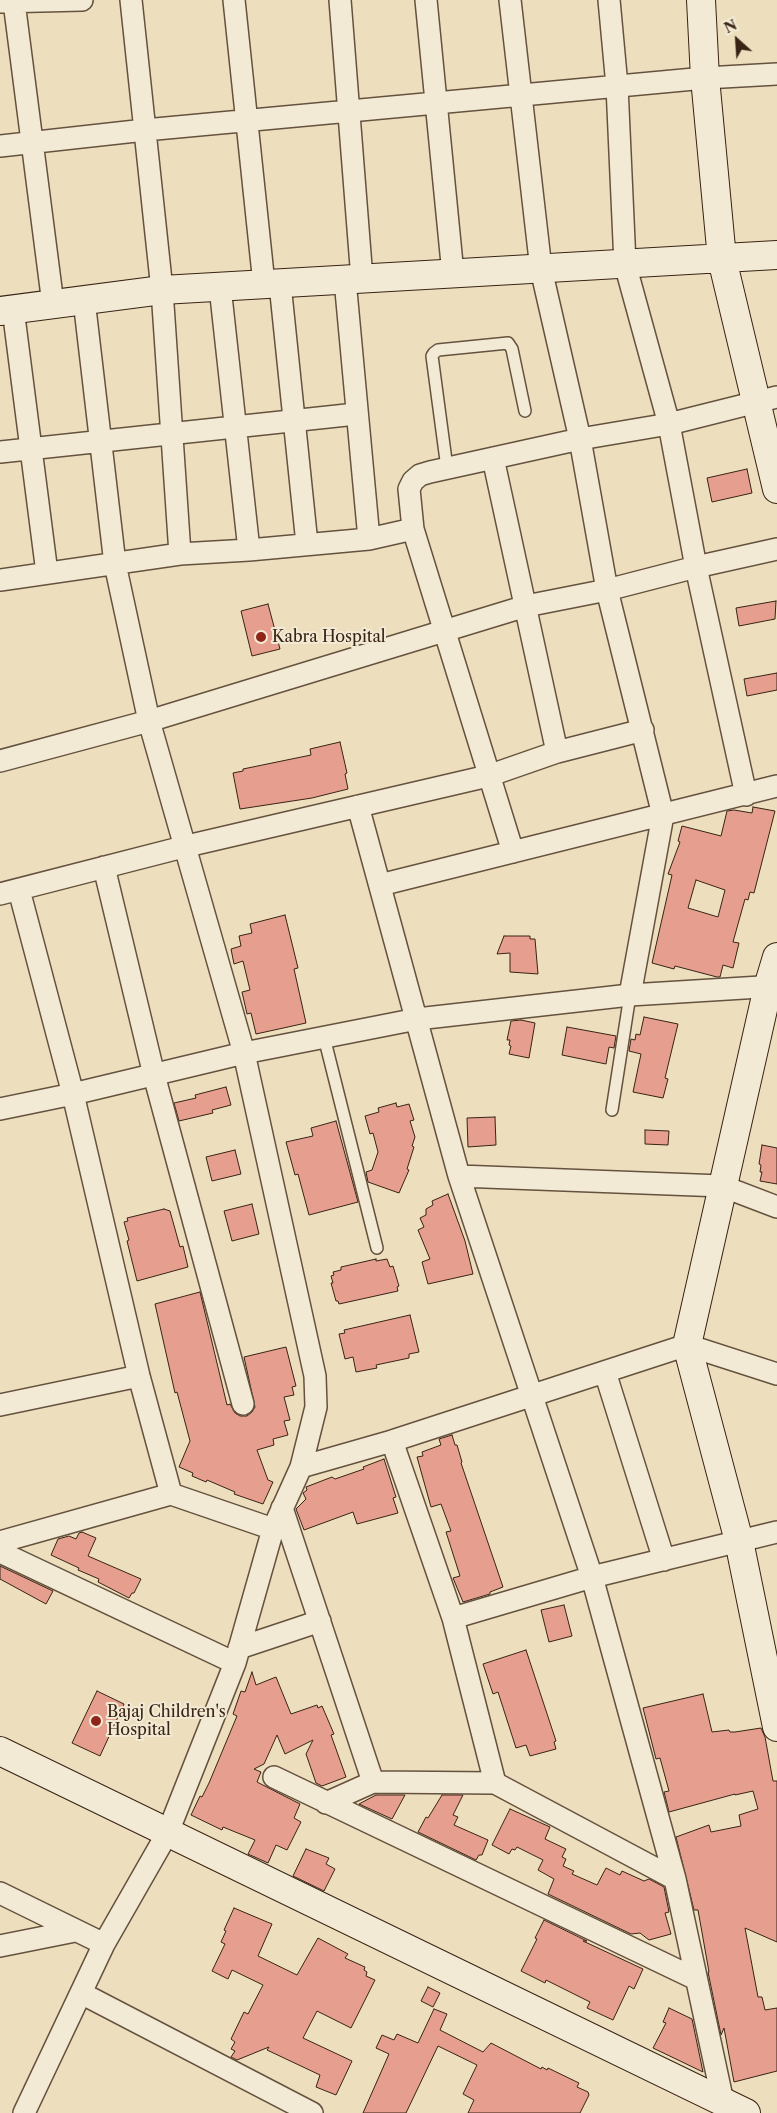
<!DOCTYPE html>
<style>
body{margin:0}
#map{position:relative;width:777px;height:2113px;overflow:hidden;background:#eddfbe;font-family:"Libre Caslon Text",serif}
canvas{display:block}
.north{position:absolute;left:712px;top:15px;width:50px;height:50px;-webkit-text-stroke:4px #f3ead5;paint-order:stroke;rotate:334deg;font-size:14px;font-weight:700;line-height:20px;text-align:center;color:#382314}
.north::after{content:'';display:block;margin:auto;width:18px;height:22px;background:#382314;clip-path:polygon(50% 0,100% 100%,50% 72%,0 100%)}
</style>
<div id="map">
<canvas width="777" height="2113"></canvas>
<div class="north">N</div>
</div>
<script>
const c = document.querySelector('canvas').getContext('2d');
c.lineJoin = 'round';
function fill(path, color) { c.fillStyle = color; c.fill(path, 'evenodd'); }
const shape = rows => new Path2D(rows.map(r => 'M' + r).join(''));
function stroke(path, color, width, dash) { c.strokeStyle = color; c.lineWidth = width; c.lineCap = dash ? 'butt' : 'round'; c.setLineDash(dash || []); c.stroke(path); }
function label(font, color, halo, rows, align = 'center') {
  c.font = font + ' "Libre Caslon Text",serif'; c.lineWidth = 4; c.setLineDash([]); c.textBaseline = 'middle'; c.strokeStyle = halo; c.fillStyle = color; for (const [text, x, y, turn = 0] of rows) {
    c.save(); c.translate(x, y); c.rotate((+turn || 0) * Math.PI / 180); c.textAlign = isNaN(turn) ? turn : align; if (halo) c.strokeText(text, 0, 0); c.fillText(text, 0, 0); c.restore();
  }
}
const building = shape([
 [747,469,752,493,712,502,707,478,747,469],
 [776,601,775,619,739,626,736,608,776,601],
 [268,604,280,649,252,656,241,611,268,604],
 [777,673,777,690,747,696,744,679,777,673],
 [340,742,347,773,345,774,348,789,312,798,240,809,233,773,243,771,243,769,311,755,310,749,340,742],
 [753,807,775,811,754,893,750,892,748,900,745,899,733,942,739,943,733,968,723,965,720,977,717,977,675,966,674,969,652,963,672,875,668,874,680,842,678,841,682,826,721,836,727,811,734,810,752,813,753,807],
 [696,880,725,890,718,917,688,908,696,880],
 [285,915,298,968,294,969,306,1023,256,1034,251,1013,247,1014,242,992,250,990,243,961,234,964,231,949,241,946,239,936,252,933,250,924,285,915],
 [504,936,530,936,530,939,535,939,538,974,510,972,510,953,497,954,504,936],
 [644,1017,678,1024,665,1078,668,1079,663,1098,633,1092,641,1054,629,1051,631,1039,635,1040,636,1034,640,1035,644,1017],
 [521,1020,535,1023,529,1058,509,1054,511,1046,509,1045,510,1040,507,1040,511,1021,521,1020],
 [567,1027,616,1036,614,1048,609,1047,606,1064,562,1055,567,1027],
 [226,1087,231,1105,212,1110,213,1113,179,1121,174,1103,196,1098,195,1095,226,1087],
 [396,1103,397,1107,409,1104,414,1120,410,1121,415,1137,412,1146,414,1147,407,1169,409,1170,399,1193,368,1182,366,1172,372,1170,378,1152,373,1133,370,1134,365,1116,379,1112,378,1108,396,1103],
 [495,1117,496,1145,468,1147,467,1118,495,1117],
 [336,1121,358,1202,309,1215,298,1174,295,1175,286,1142,313,1136,311,1128,336,1121],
 [645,1130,669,1131,668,1145,645,1144,645,1130],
 [762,1145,777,1148,777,1184,760,1181,762,1172,760,1172,761,1165,759,1164,762,1145],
 [235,1150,241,1174,212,1181,206,1157,235,1150],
 [448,1194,465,1241,473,1274,428,1284,422,1262,430,1259,418,1230,424,1227,420,1218,426,1215,426,1209,433,1205,432,1201,448,1194],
 [252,1204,259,1234,232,1241,224,1211,252,1204],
 [164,1209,170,1211,180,1247,183,1246,188,1267,137,1281,127,1241,129,1240,124,1222,128,1221,127,1218,164,1209],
 [376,1259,376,1261,387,1259,390,1267,393,1266,399,1286,397,1287,398,1291,339,1304,338,1301,336,1301,331,1283,333,1283,331,1276,334,1275,333,1272,341,1270,341,1267,376,1259],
 [200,1292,227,1405,230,1404,235,1413,240,1416,247,1416,252,1412,255,1407,244,1357,286,1347,296,1386,292,1387,294,1395,284,1397,290,1420,284,1421,288,1435,273,1439,274,1445,257,1450,268,1480,273,1482,263,1504,234,1494,235,1492,207,1480,206,1482,192,1476,193,1473,179,1467,190,1441,177,1392,175,1393,155,1304,200,1292],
 [410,1315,419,1352,409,1354,409,1358,376,1365,377,1368,356,1372,353,1357,345,1359,339,1334,345,1333,344,1330,410,1315],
 [452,1435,455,1445,457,1445,462,1462,461,1463,503,1587,490,1592,490,1594,463,1602,453,1578,460,1576,446,1532,451,1531,441,1504,431,1507,417,1457,423,1456,422,1452,441,1445,439,1439,452,1435],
 [384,1459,396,1497,393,1498,398,1513,357,1524,353,1512,304,1530,296,1509,306,1499,303,1493,307,1490,306,1487,332,1477,335,1479,364,1469,363,1467,384,1459],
 [82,1532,96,1538,88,1556,141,1579,134,1593,132,1593,129,1598,98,1582,99,1579,78,1570,79,1568,51,1555,58,1539,69,1536,76,1539,79,1533,82,1532],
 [0,1566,53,1591,46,1604,0,1579,0,1566],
 [564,1605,572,1636,549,1642,541,1610,564,1605],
 [526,1650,556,1741,554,1742,556,1749,530,1756,526,1745,516,1748,498,1692,493,1694,483,1664,526,1650],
 [252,1672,256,1685,276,1677,291,1714,317,1705,318,1708,322,1706,334,1734,331,1735,346,1777,322,1786,316,1783,306,1754,313,1740,285,1754,277,1735,264,1764,254,1769,261,1772,257,1782,300,1804,294,1818,301,1822,287,1850,276,1845,268,1863,248,1854,255,1840,223,1827,222,1830,191,1815,200,1796,202,1797,209,1783,237,1716,233,1714,241,1691,245,1692,252,1672],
 [97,1691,124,1704,100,1756,72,1743,97,1691],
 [703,1694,712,1732,729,1730,730,1732,735,1732,761,1728,765,1737,773,1781,777,1781,777,1942,745,1928,758,1997,762,1997,765,2010,777,2008,777,2071,734,2082,724,2028,721,2035,708,1972,709,1972,698,1910,694,1910,676,1837,709,1825,711,1832,741,1826,739,1815,758,1809,753,1791,735,1795,735,1794,669,1812,664,1792,669,1791,660,1758,656,1759,643,1708,703,1694],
 [376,1795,405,1795,392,1819,359,1804,376,1795],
 [442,1795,463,1795,453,1815,458,1817,454,1825,488,1840,482,1855,479,1855,476,1860,418,1832,426,1817,428,1818,442,1795],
 [510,1809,550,1827,545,1839,566,1849,562,1857,566,1859,563,1866,574,1871,572,1874,597,1885,606,1868,620,1875,622,1871,644,1881,649,1879,664,1887,669,1912,665,1913,671,1934,649,1940,640,1933,631,1934,548,1894,554,1879,538,1870,543,1860,517,1847,515,1850,512,1849,509,1854,492,1845,510,1809],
 [306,1849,329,1858,326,1864,335,1869,324,1891,293,1876,306,1849],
 [234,1908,272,1924,258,1956,297,1975,318,1938,348,1954,345,1958,365,1967,364,1970,367,1972,366,1976,375,1980,351,2028,317,2011,303,2038,352,2061,336,2095,316,2087,320,2075,267,2050,269,2047,237,2060,231,2057,235,2051,231,2049,235,2042,231,2039,244,2012,248,2014,263,1985,232,1970,228,1979,212,1971,225,1944,221,1942,226,1931,224,1930,234,1908],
 [544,1920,587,1941,583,1941,643,1969,634,1989,629,1986,613,2020,587,2008,590,2002,546,1980,545,1983,521,1971,537,1939,535,1938,544,1920],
 [428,1987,440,1993,433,2007,421,2001,428,1987],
 [669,2008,692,2019,703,2072,653,2048,666,2023,663,2022,669,2008],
 [434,2009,447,2014,440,2030,483,2052,491,2043,541,2069,542,2067,547,2070,548,2068,579,2083,577,2087,588,2092,589,2095,580,2113,468,2113,474,2100,463,2094,477,2065,438,2046,406,2113,363,2113,389,2054,376,2048,382,2035,394,2040,397,2034,418,2043,434,2009]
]);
fill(building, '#e69e8f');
stroke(building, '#382314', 1);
const lane = shape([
 [447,468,432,356,434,353,438,350,508,343,512,349,525,411],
 [324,1037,377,1248],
 [612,1110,630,995]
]);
const street = shape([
 [131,0,162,290,180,554],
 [234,0,264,284],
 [340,0,362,279],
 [426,0,453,274],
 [510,0,541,269,580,439,607,590,663,815,630,995],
 [609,0,617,86,625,264,669,424,696,567,746,795],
 [0,2,82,0],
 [14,2,53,304],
 [0,146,145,130,705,78,777,74],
 [345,280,369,539],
 [280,284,307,544],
 [220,287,249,550],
 [13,309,47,573],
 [0,452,356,414],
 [493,458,557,752],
 [0,580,180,554,249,550,369,539,413,529],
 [0,761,149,721,526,606,607,590,696,567,777,549],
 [358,806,459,1176,592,1577,675,1879,723,2102],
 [513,852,413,529,409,489,413,481,420,475,430,472,580,439,669,424,777,397],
 [104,867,154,1075,243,1404],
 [380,885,777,786],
 [19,890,73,1094,139,1376,171,1494],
 [0,894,187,846,488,776,557,752,643,730],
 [0,1109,73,1094,244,1053,417,1019,630,995,777,986],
 [459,1176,722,1186,777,1207],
 [605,1372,664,1560],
 [0,1405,139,1376],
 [392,1441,453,1618,495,1783],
 [301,1467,392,1441,687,1345,777,1374],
 [282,1508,373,1782],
 [0,1542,171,1494,273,1529],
 [0,1552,235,1663],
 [453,1618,592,1577,777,1532],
 [239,1648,320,1621],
 [274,1777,696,1979],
 [326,1803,373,1782,495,1783,675,1879],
 [0,1893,104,1944],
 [0,1946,75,1931],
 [81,1993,312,2113],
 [24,2113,104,1944,168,1832,235,1663,273,1529,301,1467,316,1407,315,1376,244,1053,149,721,115,564,84,300]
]);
const secondary = shape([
 [701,0,705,78,722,259,777,489],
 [0,311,162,290,777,255],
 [777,957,768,987,687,1345,739,1541,777,1727],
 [0,1751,746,2113]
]);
stroke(lane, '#65523e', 14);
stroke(street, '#65523e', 24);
stroke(secondary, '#382314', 30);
stroke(lane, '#f3ead5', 11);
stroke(street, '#f3ead5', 21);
stroke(secondary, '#f3ead5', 28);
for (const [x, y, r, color] of [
 [261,637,6,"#8f2418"],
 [96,1721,6,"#8f2418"]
]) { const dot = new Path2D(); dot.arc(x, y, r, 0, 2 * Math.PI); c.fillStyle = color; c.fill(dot); stroke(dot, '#f3ead5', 2); }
label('16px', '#382314', '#f3ead5', [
 ["Kabra Hospital",272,637],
 ["Bajaj Children's",107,1712],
 ["Hospital",107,1730]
], 'left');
</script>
